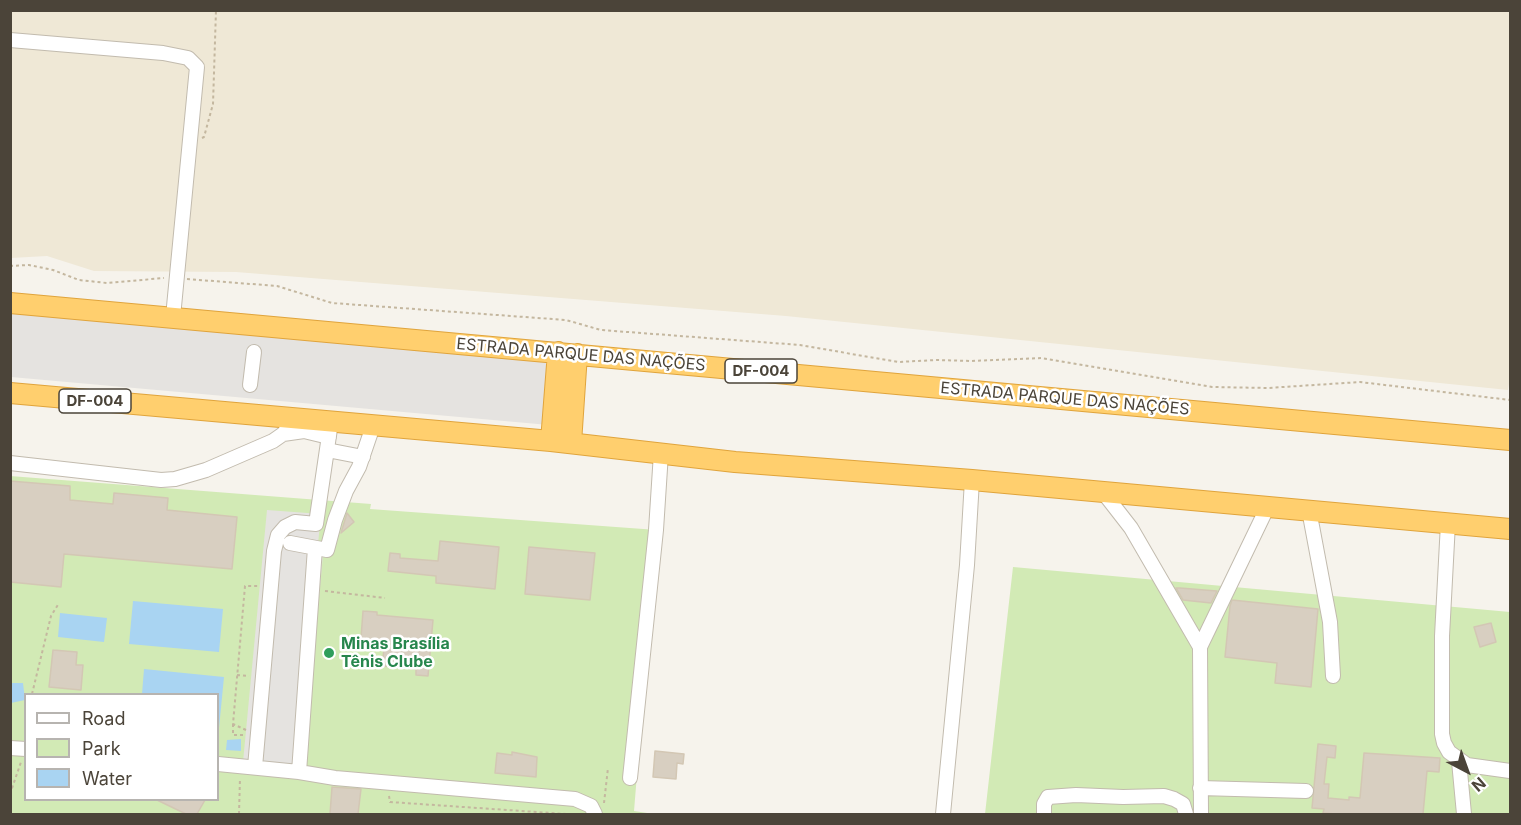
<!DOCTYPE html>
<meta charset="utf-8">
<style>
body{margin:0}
#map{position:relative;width:1521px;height:825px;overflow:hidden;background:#f6f3ec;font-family:Inter,sans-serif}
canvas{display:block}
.frame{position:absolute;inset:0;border:12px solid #4b4439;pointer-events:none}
.legend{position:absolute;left:24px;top:693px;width:195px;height:108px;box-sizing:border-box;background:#fff;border:2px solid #b7b4b0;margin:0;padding:8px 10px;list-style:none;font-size:18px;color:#4b4439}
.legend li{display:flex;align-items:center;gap:12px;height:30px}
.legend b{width:30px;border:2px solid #b7b4b0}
.north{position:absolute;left:1437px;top:741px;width:60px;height:60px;-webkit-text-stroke:4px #fff;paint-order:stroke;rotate:139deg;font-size:16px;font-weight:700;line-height:24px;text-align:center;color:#4b4439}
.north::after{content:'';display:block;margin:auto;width:21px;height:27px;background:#4b4439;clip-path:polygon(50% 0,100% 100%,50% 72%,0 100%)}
</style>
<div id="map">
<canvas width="1521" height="825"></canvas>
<div class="frame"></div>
<ul class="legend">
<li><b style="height:8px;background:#fff"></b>Road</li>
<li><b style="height:16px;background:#d2eab5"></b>Park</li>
<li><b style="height:16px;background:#a9d4f2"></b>Water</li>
</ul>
<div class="north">N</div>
</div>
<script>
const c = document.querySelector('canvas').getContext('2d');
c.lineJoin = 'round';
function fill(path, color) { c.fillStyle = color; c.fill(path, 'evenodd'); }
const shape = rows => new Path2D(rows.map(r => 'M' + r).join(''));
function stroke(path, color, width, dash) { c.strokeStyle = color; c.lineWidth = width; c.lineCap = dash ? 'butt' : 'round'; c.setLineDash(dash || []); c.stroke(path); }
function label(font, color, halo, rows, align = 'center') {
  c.font = font + ' Inter,sans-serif'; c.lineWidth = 5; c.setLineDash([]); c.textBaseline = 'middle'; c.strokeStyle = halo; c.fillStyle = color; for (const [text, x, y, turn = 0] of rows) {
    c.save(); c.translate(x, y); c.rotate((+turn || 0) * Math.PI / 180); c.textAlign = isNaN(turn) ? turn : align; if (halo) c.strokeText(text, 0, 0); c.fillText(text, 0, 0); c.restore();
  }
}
fill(shape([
 [10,11,1510,11,1510,378,1508,390,786,316,236,272,94,271,47,256,11,258]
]), '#efe8d6');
fill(shape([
 [10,476,371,504,370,509,657,530,634,811,654,814,11,814],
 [26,694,218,694,218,800,26,800],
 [1013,567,1510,612,1510,814,985,814]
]), '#d2eab5');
fill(shape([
 [10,307,555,358,549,425,11,377],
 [267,510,321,514,317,554,323,555,303,768,243,762]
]), '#e5e3e0');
fill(shape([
 [133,601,223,609,219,652,129,644],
 [60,613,107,618,104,642,58,637],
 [144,669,224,677,219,728,218,728,218,694,142,694],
 [11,683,23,683,25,700,11,703],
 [241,739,241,751,226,750,227,740]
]), '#a9d4f2');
const building = shape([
 [10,481,70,486,70,500,113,504,114,493,168,498,167,510,237,517,232,569,64,554,61,587,10,582,10,481],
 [347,513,354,522,341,533,347,513],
 [440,541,499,547,495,589,436,583,436,576,388,571,390,553,400,554,400,558,438,561,440,541],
 [529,547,595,553,590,600,525,594,529,547],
 [1176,588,1180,588,1217,591,1211,603,1183,600,1176,588],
 [1232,600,1318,609,1311,687,1275,683,1277,663,1225,657,1230,606,1232,600],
 [363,611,377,612,377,615,433,620,428,676,416,675,416,669,382,666,385,640,361,638,363,611],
 [1491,623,1496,642,1480,647,1474,627,1491,623],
 [53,650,77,652,76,665,83,665,81,690,49,687,53,650],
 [1318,744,1336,746,1335,758,1327,757,1324,784,1329,784,1328,798,1349,800,1349,797,1360,798,1364,753,1440,758,1439,772,1427,771,1423,814,1336,814,1323,813,1324,809,1312,808,1318,744],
 [655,751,684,754,683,764,677,763,676,779,653,777,655,751],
 [512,752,537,757,536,777,495,773,497,753,512,755,512,752],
 [332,787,361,789,358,814,330,814,332,787],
 [157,800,205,800,197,814,186,814,157,800]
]);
fill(building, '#d8cfc1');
stroke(building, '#d3c7b4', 1.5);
const minor = shape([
 [10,40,163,53,188,58,197,67,173,317],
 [250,385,254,352],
 [283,434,304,431,329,437],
 [327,450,363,457],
 [10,463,161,480,175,479,206,470,273,441,283,434,295,419],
 [1103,492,1131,528,1200,647],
 [1309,510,1330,622,1333,676],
 [1448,523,1442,636,1442,734,1444,743,1449,752,1467,765,1510,771],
 [290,543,327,550,335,520,346,491,359,467,373,426],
 [10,748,26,749],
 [1459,761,1464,814],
 [218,764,299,772,335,778,575,799,591,806,595,814],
 [255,767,274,551,278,535,285,527,295,522,316,524,331,422],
 [299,772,315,548],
 [630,778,656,530,661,453],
 [1200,788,1306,791],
 [943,814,967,565,972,480],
 [1044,814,1044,804,1048,797,1076,795,1123,797,1164,796,1174,799,1183,804,1186,814],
 [1201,814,1200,647,1268,506]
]);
const highway = shape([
 [10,303,1510,440],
 [10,393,551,441,735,462,972,480,1510,529],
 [551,441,558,352],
 [571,443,577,354]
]);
stroke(minor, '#c2bbae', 16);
stroke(highway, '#e0a43c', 22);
stroke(shape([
 [202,138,204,137,213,104,216,10],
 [10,266,29,265,53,270,79,280,107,283,164,278],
 [187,279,277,286,332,303,566,320,601,330,800,345,898,362,937,360,971,361,1041,358,1212,387,1268,388,1360,382,1510,400],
 [325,591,385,598],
 [237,675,249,676],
 [32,694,51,616,59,603],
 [233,724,233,735,246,735],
 [246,730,233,724,245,586,260,586],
 [10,794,21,762],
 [389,796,390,802,566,814],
 [604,803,608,768],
 [239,814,240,778]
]), '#c4b79f', 2, [3, 3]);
stroke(minor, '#fff', 14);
stroke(highway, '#ffcf6e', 20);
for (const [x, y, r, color] of [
 [329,653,6,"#2e9e5b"]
]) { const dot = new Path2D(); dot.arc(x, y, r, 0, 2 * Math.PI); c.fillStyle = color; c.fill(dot); stroke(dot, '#fff', 2); }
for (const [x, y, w] of [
 [761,371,72],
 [95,401,72]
]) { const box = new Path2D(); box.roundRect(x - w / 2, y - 12, w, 24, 4.5); c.fillStyle = '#fff'; c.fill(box); stroke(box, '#4b4439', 1.5); }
label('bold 15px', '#4b4439', null, [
 ["DF-004",761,371],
 ["DF-004",95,401]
]);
label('16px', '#4b4439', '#fff', [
 ["ESTRADA PARQUE DAS NAÇÕES",581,355,5],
 ["ESTRADA PARQUE DAS NAÇÕES",1065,399,5]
]);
label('bold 16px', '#27864d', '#fff', [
 ["Minas Brasília",341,644],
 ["Tênis Clube",341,662]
], 'left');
</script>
